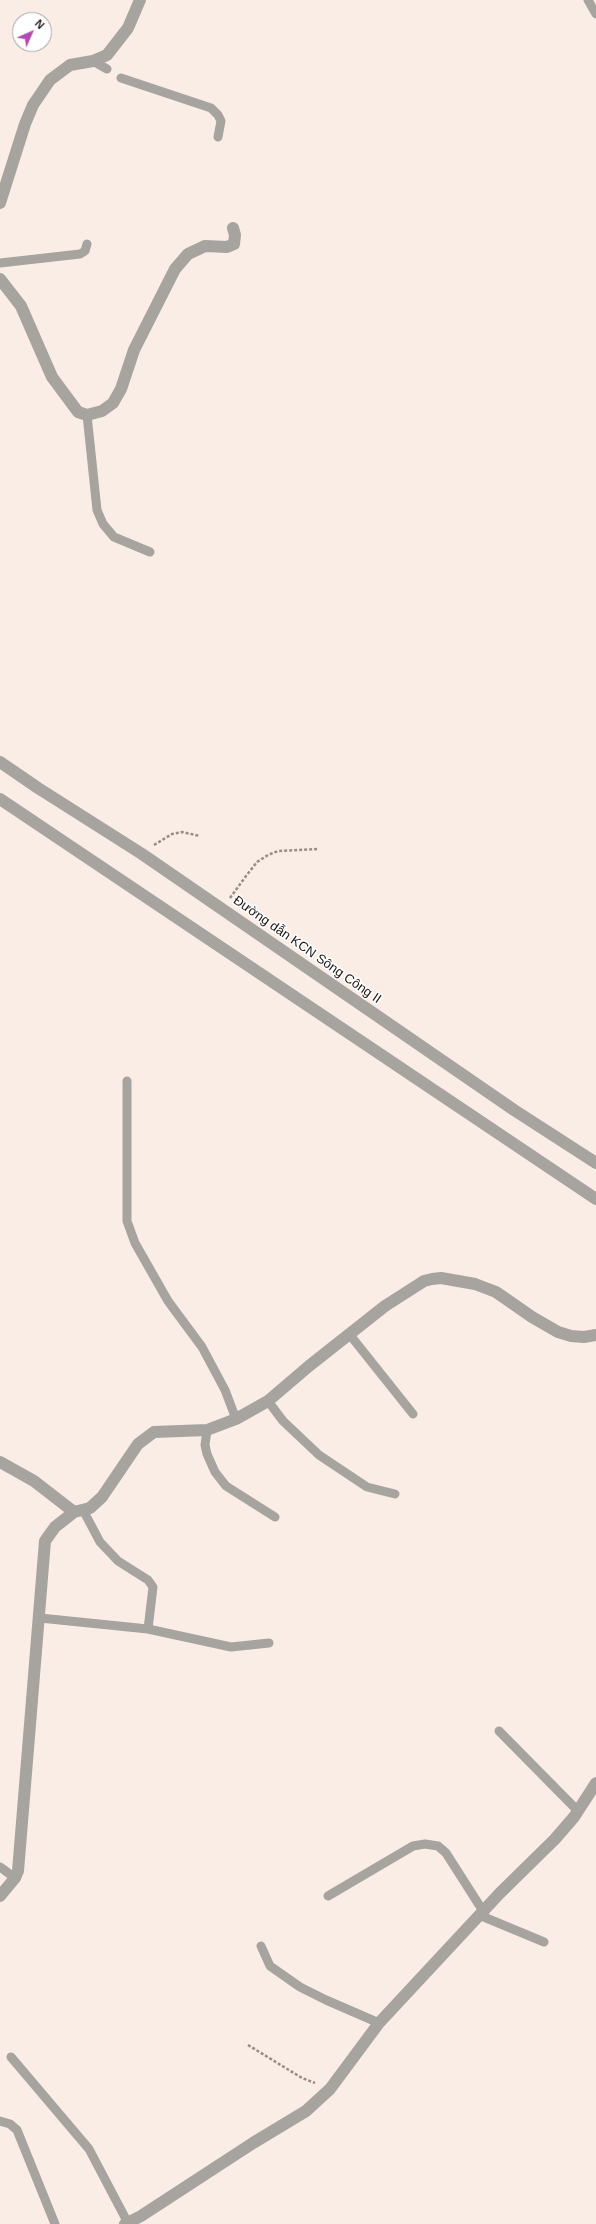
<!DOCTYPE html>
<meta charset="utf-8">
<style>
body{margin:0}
#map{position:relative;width:596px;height:2224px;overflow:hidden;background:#faede6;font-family:Arial,sans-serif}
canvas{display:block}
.north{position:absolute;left:12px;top:12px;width:40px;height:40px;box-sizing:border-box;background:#fff;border:1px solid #a5a3a2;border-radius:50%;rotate:45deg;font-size:11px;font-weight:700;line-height:16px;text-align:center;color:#1d1816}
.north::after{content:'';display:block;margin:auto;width:14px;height:18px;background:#b24bae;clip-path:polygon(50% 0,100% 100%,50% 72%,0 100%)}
</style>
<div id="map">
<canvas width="596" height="2224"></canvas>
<div class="north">N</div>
</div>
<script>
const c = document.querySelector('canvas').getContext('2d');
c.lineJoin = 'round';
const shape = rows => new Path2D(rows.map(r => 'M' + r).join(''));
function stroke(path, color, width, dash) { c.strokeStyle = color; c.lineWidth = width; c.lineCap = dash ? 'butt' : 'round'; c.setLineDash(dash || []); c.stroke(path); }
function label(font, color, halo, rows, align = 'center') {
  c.font = font + ' Arial,sans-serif'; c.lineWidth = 3; c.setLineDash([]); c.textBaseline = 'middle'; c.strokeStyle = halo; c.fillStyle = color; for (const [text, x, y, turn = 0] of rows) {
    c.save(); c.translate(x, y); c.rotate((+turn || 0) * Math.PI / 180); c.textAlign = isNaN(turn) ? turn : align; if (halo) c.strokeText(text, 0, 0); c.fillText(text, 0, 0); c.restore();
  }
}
stroke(shape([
 [154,845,172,834,182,832,200,836],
 [230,898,246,876,257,862,268,855,278,851,319,849],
 [248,2045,302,2078,315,2083]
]), '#968d88', 2.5, [3, 2]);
stroke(shape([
 [588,0,596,14],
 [93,61,107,69],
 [121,78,211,108,218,115,221,121,218,137],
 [0,263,80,254,85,251,87,244],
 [87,415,97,510,103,524,114,537,150,552],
 [127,1081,127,1221,135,1243,168,1301,202,1347,225,1390,236,1419],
 [350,1335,413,1414],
 [268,1401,283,1421,319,1455,367,1487,395,1494],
 [207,1430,205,1445,207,1454,215,1472,226,1486,275,1517],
 [83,1510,100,1542,118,1561,148,1580,153,1587,148,1629],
 [40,1618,148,1629,231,1647,269,1643],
 [499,1731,578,1811],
 [0,1867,15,1878],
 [328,1896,413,1846,425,1844,438,1846,446,1853,483,1911],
 [479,1915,544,1942],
 [261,1946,270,1966,300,1987,326,2000,379,2023],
 [11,2057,89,2149,128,2223],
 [0,2121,10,2124,17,2130,55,2224]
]), '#a7a39f', 9);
stroke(shape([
 [0,203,25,124,33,105,50,80,70,65,93,61,107,55,128,28,140,0],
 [0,279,21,306,52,377,78,412,87,415,102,411,113,403,121,389,134,350,175,269,188,254,205,246,227,247,234,244,235,235,233,228],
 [0,1462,34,1481,74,1512],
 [0,1896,15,1878,18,1871,45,1541,55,1527,74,1512,90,1508,102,1497,138,1444,154,1432,207,1430,236,1419,268,1401,309,1366,385,1306,424,1281,432,1279,441,1278,475,1284,496,1292,532,1317,558,1332,571,1336,584,1337,596,1335],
 [125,2224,141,2216,253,2143,306,2111,330,2089,379,2023,500,1893,555,1839,574,1817,596,1783]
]), '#a7a39f', 12);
stroke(shape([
 [0,762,38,788,142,854,514,1110,596,1163],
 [0,799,596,1199]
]), '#a7a39f', 12);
label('13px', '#1d1816', '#fff', [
 ["Đường dẫn KCN Sông Công II",307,950,35]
]);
</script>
